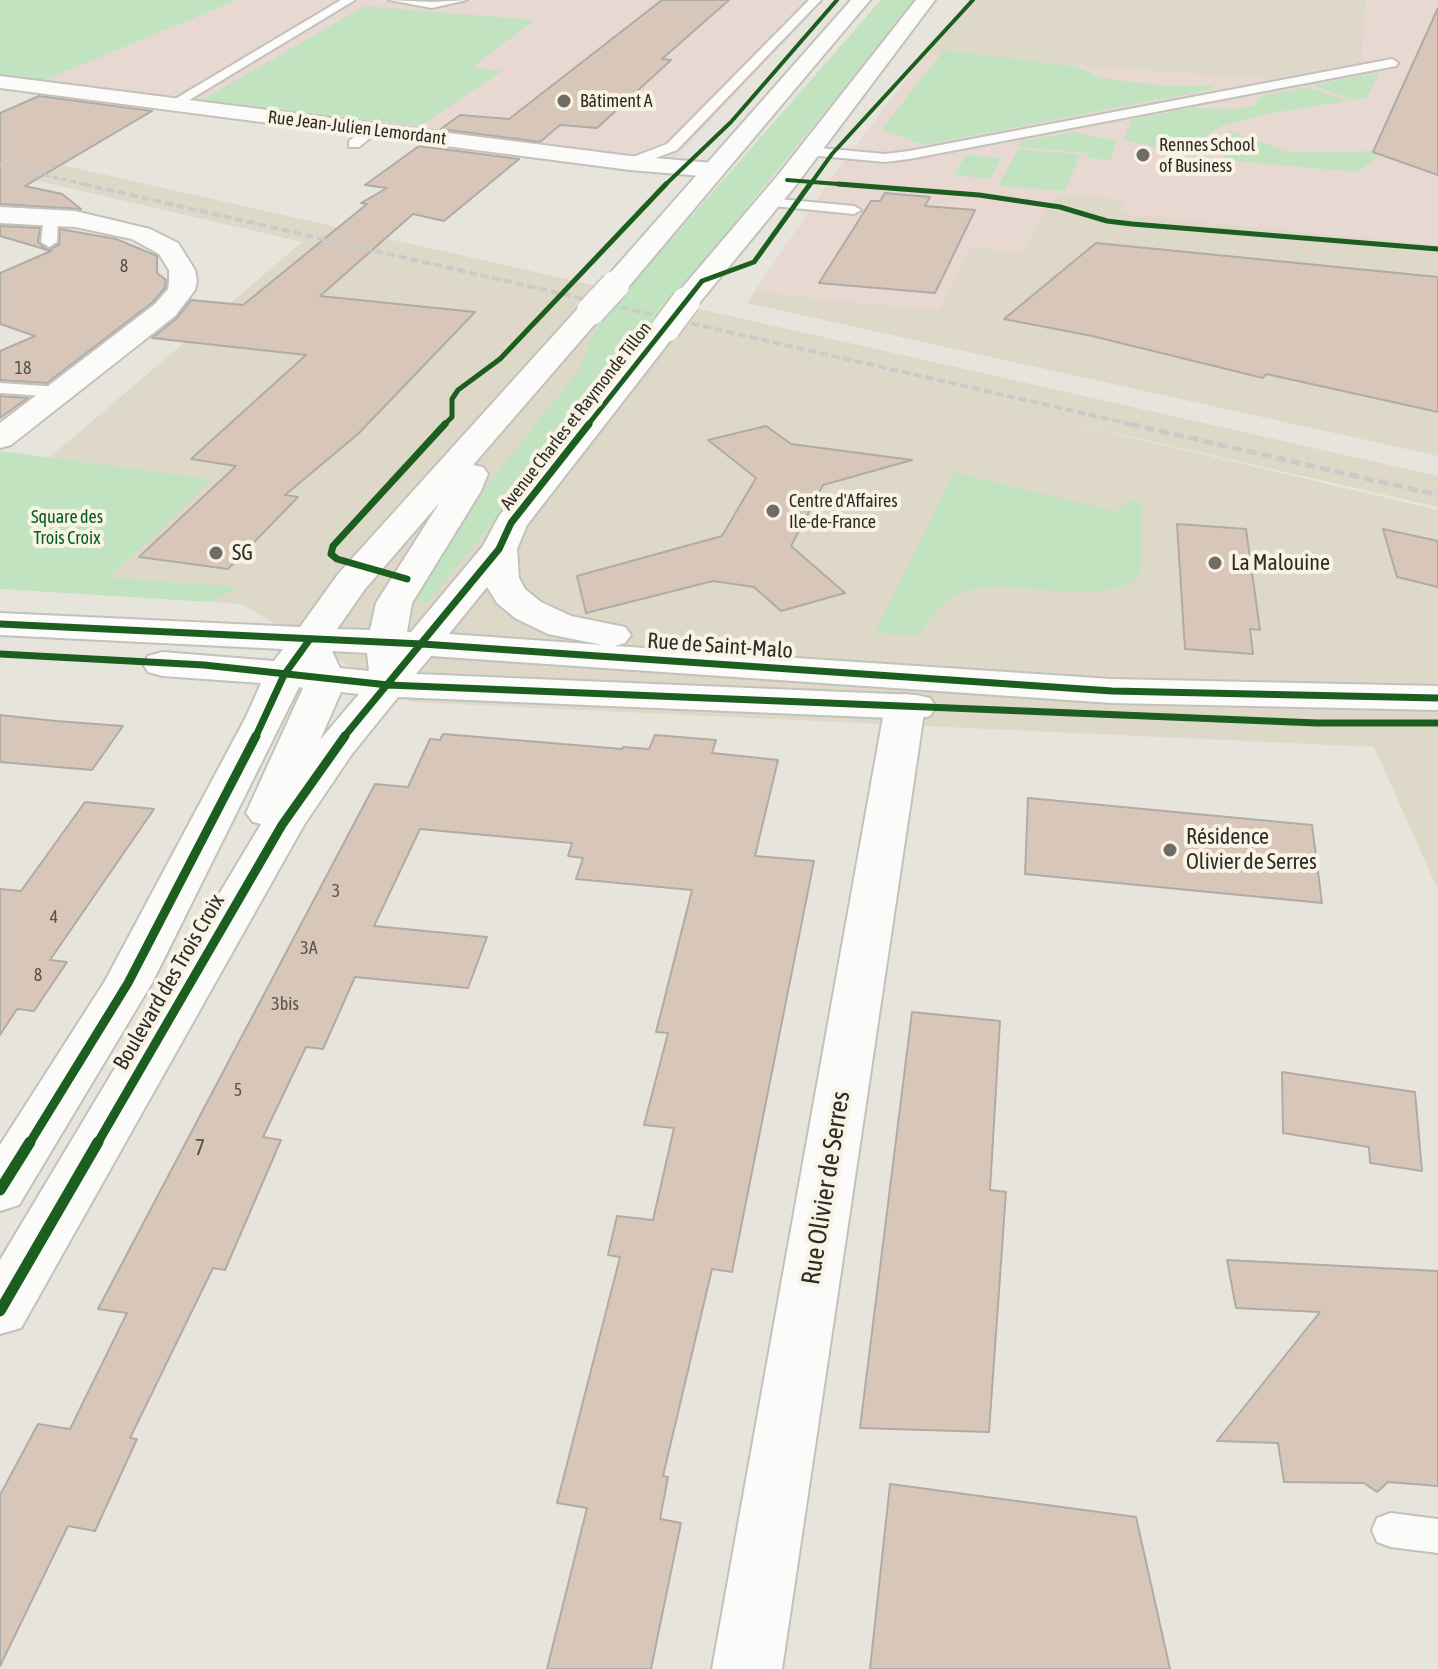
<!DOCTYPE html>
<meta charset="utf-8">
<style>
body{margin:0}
canvas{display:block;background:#e7e4dc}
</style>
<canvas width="1438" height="1669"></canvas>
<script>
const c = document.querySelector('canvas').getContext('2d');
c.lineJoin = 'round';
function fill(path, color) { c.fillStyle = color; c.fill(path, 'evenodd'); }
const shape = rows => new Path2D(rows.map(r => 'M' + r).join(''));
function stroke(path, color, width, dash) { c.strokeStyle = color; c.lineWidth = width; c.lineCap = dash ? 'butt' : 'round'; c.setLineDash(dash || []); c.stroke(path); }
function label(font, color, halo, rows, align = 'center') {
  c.font = font + ' "Asap Condensed",sans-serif'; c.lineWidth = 8; c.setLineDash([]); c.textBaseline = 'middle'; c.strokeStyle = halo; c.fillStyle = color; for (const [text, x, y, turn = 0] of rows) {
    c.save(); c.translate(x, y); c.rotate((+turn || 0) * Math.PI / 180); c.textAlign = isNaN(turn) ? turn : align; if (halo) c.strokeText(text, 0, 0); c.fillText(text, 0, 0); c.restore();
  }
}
fill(shape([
 [969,0,1438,0,1438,456,747,303,833,176],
 [0,151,1438,476,1438,507,1015,410,1438,510,1438,890,1374,747,411,702,241,604,210,602,239,587,110,577,211,479,49,458,302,242,0,172]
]), '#ded8c9');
fill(shape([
 [237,0,823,0,672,162,40,82],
 [1366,0,1438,0,1438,245,1119,214,1123,200,1057,194,1021,252,971,248,940,311,755,292,833,176,925,54,1313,82,1360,70]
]), '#e7d8d2');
fill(shape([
 [0,0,237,0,40,82,0,77],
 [881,0,915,0,428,602,408,599,463,515,579,370,598,323],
 [365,6,534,20,473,67,502,71,420,126,202,100],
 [944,50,1075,66,1102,78,1164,86,1213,86,1213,89,923,145,882,129],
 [1380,72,1367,97,1353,100,1312,85],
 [1309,87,1347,101,1266,114,1224,125,1209,133,1204,145,1204,158,1124,140,1132,119,1192,108,1236,109,1255,106,1261,96],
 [1229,130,1288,152,1385,151,1358,172,1223,160,1220,141],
 [1073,132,1117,141,1110,160,1087,158,1088,153,1019,147,1021,141],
 [1018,149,1080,154,1065,191,998,186],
 [966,155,1001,158,990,179,954,175],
 [0,451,212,479,111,577,241,587,210,602,0,589],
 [954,472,1118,512,1129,500,1142,502,1142,570,1130,584,1109,590,1080,592,991,586,963,591,940,606,918,636,875,633]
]), '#c2e3c0');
const building = shape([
 [662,0,729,0,662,59,671,60,597,128,560,125,540,142,441,129,460,115,509,119,662,0],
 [1438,8,1438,175,1373,152,1438,8],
 [39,96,152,111,25,186,62,194,81,209,0,204,0,113,39,96],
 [419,146,519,159,444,221,413,214,320,296,475,312,358,434,285,495,298,497,228,569,139,557,236,466,191,459,306,355,152,338,177,318,191,300,243,305,367,204,361,203,387,188,365,185,419,146],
 [885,193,930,197,925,206,975,210,935,293,819,283,871,201,880,201,885,193],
 [0,226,40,228,38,242,47,250,59,245,60,229,116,239,157,256,157,273,166,280,165,288,153,302,47,383,0,380,0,351,35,336,0,324,0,273,51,251,0,236,0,226],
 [1096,243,1438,277,1438,412,1266,374,1263,378,1092,336,1004,319,1096,243],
 [0,396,28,398,0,418,0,396],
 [766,426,791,444,912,460,823,485,791,546,845,593,781,611,754,587,713,581,586,613,577,576,722,536,756,478,708,440,766,426],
 [1177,524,1246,529,1260,630,1250,629,1253,654,1185,649,1177,524],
 [1383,529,1438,541,1438,587,1397,577,1383,529],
 [0,715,56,721,123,726,92,770,0,762,0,715],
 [443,734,622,749,623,747,649,749,655,735,716,740,712,753,778,760,755,856,814,861,732,1272,712,1269,663,1476,668,1477,660,1519,681,1523,651,1669,547,1669,587,1508,557,1503,620,1257,608,1255,617,1216,653,1220,674,1128,644,1125,668,1033,656,1032,692,890,576,879,583,858,568,856,572,843,420,829,374,926,487,937,468,988,355,977,323,1049,306,1047,263,1137,281,1140,225,1270,213,1268,130,1438,137,1439,95,1531,68,1526,0,1666,0,1495,38,1424,70,1429,127,1313,98,1309,375,784,408,787,430,739,440,740,443,734],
 [1028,798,1312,825,1322,903,1025,874,1028,798],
 [85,802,154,809,50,960,67,962,34,1011,17,1009,0,1035,0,889,21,891,85,802],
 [912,1012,1000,1021,990,1190,1006,1192,989,1432,860,1428,912,1012],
 [1282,1072,1415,1092,1422,1171,1370,1163,1369,1147,1283,1133,1282,1072],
 [1227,1260,1438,1271,1438,1486,1388,1482,1377,1492,1364,1483,1284,1482,1278,1443,1217,1441,1320,1312,1236,1308,1227,1260],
 [890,1484,1136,1517,1170,1669,870,1669,890,1484]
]);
fill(building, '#d8c7b9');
stroke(building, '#afaba7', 2);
const service = shape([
 [341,0,355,0,176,108,165,105,341,0],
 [389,0,432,2,467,0,432,8,389,0],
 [809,0,821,0,677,150,635,166,625,166,625,160,667,144,809,0],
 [1392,59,1398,63,1396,66,909,159,885,162,809,155,802,151,809,147,885,154,909,151,1392,59],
 [368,127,380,130,359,147,349,147,349,141,368,127],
 [768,198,854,206,861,210,854,214,763,205,761,202,768,198],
 [51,212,58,216,57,242,49,247,41,242,44,216,51,212],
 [0,383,60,387,69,392,60,397,0,393,0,383],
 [1391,1513,1438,1519,1438,1553,1391,1547,1377,1542,1372,1530,1377,1518,1391,1513]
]);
const minor = shape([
 [0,76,630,156,714,163,722,165,726,170,722,175,714,177,630,170,0,88,0,76],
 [0,207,75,211,150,229,178,243,195,270,197,281,195,290,175,316,11,445,0,448,0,423,155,304,168,289,169,281,169,270,159,254,132,239,75,227,0,223,0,207],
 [905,694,919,697,925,706,782,1669,712,1669,885,706,891,697,905,694]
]);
const primary = shape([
 [851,0,870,0,625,291,615,293,605,291,601,285,605,279,851,0],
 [916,0,935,0,796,185,696,307,686,309,676,307,672,301,676,295,778,175,916,0],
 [591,303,601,305,605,311,601,317,473,465,483,467,488,474,481,491,412,603,407,632,411,632,483,546,499,516,656,322,666,319,676,322,680,328,527,525,517,549,519,578,525,589,541,602,571,616,625,627,631,635,625,643,615,646,1112,679,1438,686,1438,710,1112,703,431,656,416,674,916,695,930,698,936,707,930,716,916,719,398,697,352,754,304,825,21,1328,0,1334,0,1260,261,824,253,822,246,813,303,688,299,687,152,983,19,1205,0,1211,0,1145,105,981,246,717,261,683,162,676,148,672,143,664,148,656,162,652,274,661,283,649,0,635,0,613,300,627,339,573,581,305,591,303],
 [440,502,376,603,370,630,337,629,365,589,440,502],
 [487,587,497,603,515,618,548,634,603,645,449,634,487,587],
 [332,651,367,653,369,671,340,668,332,651],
 [341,692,359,694,320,740,341,692]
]);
stroke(service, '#c3c1bb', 4);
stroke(minor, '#c3c1bb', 4);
stroke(primary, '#c3c1bb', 4);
fill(service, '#fbfbfa');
fill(minor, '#fbfbfa');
fill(primary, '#fbfbfa');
stroke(shape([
 [0,165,92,186]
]), '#cacac8', 3, [6, 3]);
stroke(shape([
 [83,184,1139,426]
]), '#cacac8', 4, [8, 4]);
stroke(shape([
 [1130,424,1438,495]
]), '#cacac8', 5, [10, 5]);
const primaryBridge = shape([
 [591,311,615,285],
 [666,328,686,301]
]);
stroke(primaryBridge, '#c3c1bb', 31, []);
stroke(primaryBridge, '#fbfbfa', 28);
stroke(shape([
 [787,180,864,186],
 [664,186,731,122,837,0],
 [809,186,832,154,973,0]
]), '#1b5e20', 4);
stroke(shape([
 [838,184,979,195,1060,207,1107,221,1132,224,1438,249],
 [443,426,452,417,452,399,458,390,500,359,666,184],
 [587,426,702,281,754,262,810,184]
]), '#1b5e20', 5);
stroke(shape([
 [407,579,337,559,331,554,333,546,445,424],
 [0,624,422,644,1112,691,1438,698],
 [0,654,204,665,388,685,1317,723,1438,723],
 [255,738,284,675,310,639],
 [343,738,499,549,511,523,589,424]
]), '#1b5e20', 7);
stroke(shape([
 [29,1144,128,983,256,736],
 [97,1144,282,825,345,736]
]), '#1b5e20', 9);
stroke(shape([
 [0,1190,30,1142],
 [0,1311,98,1142]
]), '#1b5e20', 11);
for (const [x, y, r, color] of [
 [564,101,8,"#6f6c66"],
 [1143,155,8,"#6f6c66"],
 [773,511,8,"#6f6c66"],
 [216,553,8,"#6f6c66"],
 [1215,563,8,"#6f6c66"],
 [1170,850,8,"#6f6c66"]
]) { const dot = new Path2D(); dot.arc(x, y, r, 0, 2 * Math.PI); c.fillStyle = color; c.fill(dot); stroke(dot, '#f8f3e5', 3); }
label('18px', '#2e2c26', '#f8f3e5', [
 ["Bâtiment A",580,101],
 ["Rennes School",1159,145],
 ["of Business",1159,166],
 ["Centre d'Affaires",789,501],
 ["Ile-de-France",789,522]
], 'left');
label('18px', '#2e2c26', '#f8f3e5', [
 ["Rue Jean-Julien Lemordant",357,128,7],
 ["Avenue Charles et Raymonde Tillon",576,416,-52]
]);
label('18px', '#58534b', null, [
 ["8",124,266],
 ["18",23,368],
 ["3",336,891],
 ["4",54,917],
 ["3A",309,948],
 ["8",38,975],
 ["3bis",285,1004],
 ["5",238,1090]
]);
label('18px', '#035d20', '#f8f3e5', [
 ["Square des",67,517],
 ["Trois Croix",67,538]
]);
label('22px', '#2e2c26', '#f8f3e5', [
 ["SG",232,553],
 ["La Malouine",1231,563],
 ["Résidence",1186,837],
 ["Olivier de Serres",1186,862]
], 'left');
label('22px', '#2e2c26', '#f8f3e5', [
 ["Rue de Saint-Malo",720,646,4],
 ["Boulevard des Trois Croix",169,982,-60]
]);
label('22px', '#58534b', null, [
 ["7",200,1148]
]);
label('26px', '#2e2c26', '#f8f3e5', [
 ["Rue Olivier de Serres",826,1188,-81]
]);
</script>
